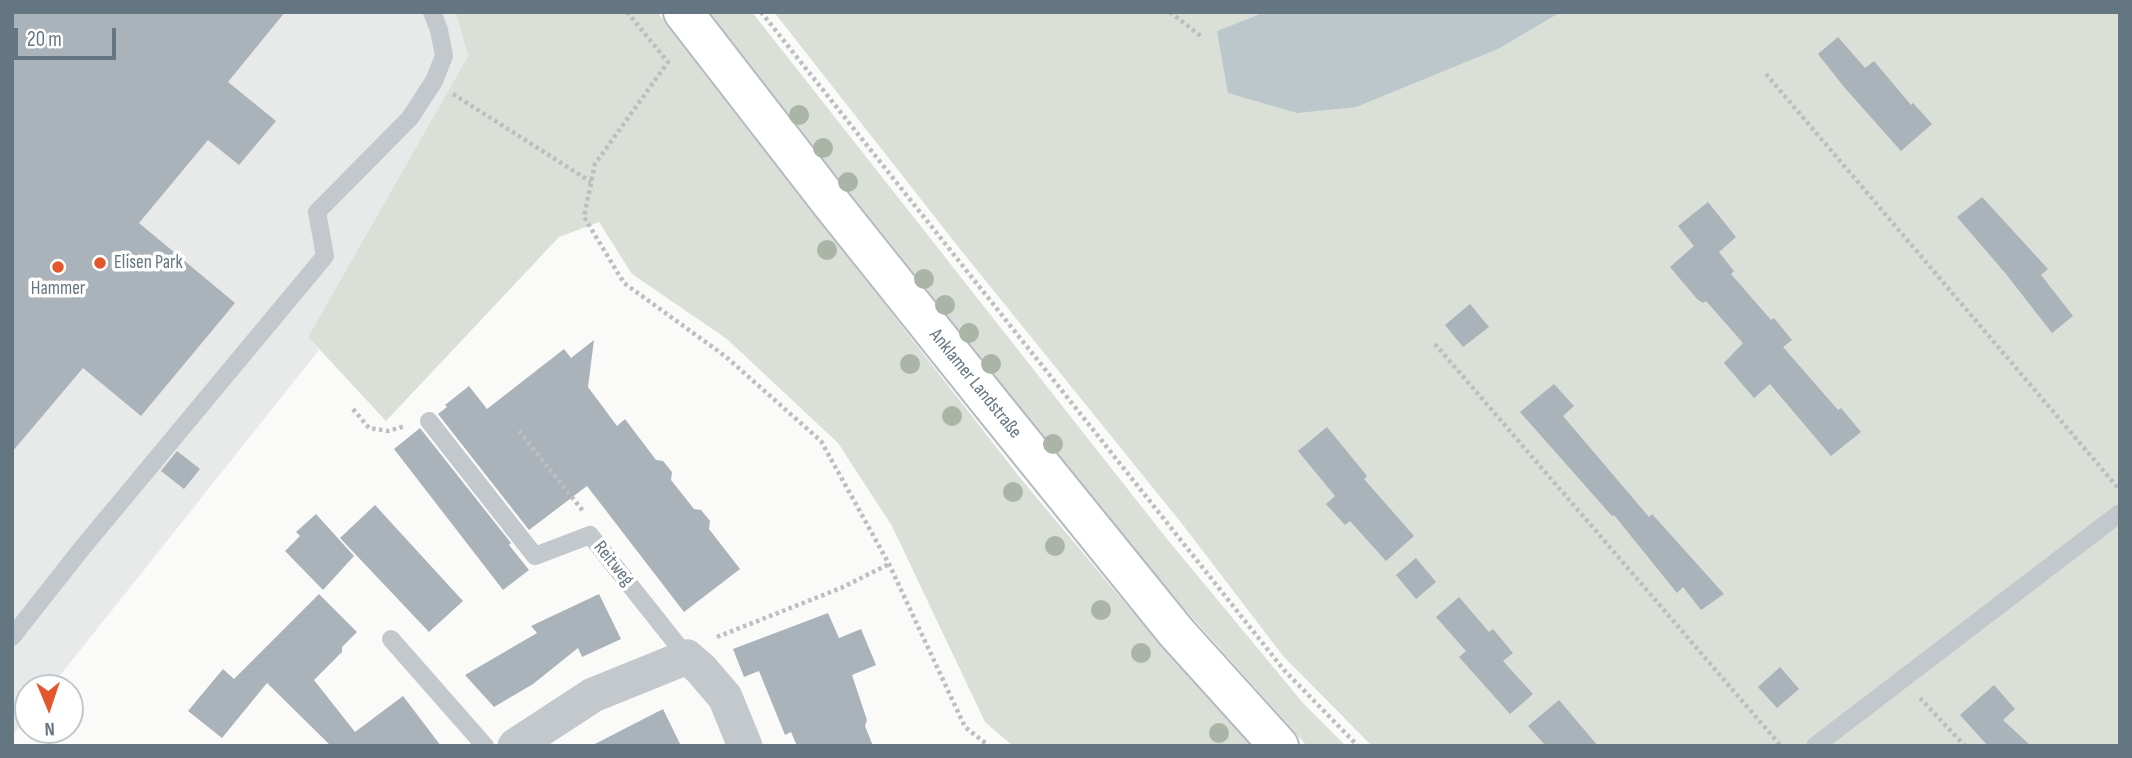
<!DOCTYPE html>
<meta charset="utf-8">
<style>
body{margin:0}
#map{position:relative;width:2132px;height:758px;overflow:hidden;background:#fafaf8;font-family:"Sofia Sans Condensed",sans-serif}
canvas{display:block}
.frame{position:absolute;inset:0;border:14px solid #657683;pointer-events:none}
.north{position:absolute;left:14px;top:674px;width:70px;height:70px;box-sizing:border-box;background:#fff;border:2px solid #c1c8cd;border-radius:50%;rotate:178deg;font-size:19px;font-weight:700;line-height:28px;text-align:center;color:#657683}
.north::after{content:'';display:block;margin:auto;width:24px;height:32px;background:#e4572e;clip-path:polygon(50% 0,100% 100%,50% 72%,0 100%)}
.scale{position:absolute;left:14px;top:28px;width:102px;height:32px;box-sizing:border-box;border:4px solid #657683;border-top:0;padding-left:9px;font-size:21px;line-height:24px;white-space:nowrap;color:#657683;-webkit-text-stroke:5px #fff;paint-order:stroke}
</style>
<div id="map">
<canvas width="2132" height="758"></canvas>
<div class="frame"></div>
<div class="north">N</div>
<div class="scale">20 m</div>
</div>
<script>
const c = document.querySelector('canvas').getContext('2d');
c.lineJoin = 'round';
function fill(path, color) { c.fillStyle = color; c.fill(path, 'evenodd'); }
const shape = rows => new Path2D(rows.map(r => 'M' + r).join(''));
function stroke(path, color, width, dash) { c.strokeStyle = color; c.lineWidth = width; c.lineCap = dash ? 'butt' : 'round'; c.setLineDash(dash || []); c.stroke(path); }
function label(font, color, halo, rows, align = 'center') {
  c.font = font + ' "Sofia Sans Condensed",sans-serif'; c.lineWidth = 7; c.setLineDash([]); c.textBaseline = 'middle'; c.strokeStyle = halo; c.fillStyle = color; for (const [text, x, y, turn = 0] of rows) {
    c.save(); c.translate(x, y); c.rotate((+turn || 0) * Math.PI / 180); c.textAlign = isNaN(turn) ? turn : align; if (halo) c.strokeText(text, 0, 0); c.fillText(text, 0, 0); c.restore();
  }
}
fill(shape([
 [12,12,456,12,468,56,308,337,319,350,50,688,28,688,28,716,12,736]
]), '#e8e9e9');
fill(shape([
 [456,12,657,12,1021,479,1156,640,1256,746,1013,746,985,722,892,526,838,443,727,339,632,274,599,222,559,237,386,421,308,337,468,56],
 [706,12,752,12,1167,539,1303,703,1346,746,1307,746,1139,558,912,277],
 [774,12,1265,12,1218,31,1500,48,1561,12,2120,12,2120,746,1372,746,1283,656,1183,525,960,249]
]), '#dadfd7');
fill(shape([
 [1265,12,1561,12,1500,48,1356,107,1297,113,1228,93,1217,31]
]), '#bbc7cb');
fill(shape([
 [12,12,285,12,228,82,276,121,239,165,208,140,139,223,235,303,141,416,83,368,12,452],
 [1838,37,1865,68,1874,61,1911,105,1913,103,1932,124,1901,151,1844,87,1818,54],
 [1982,197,2048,269,2041,275,2073,316,2052,333,2006,274,1957,217],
 [1708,202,1736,237,1719,252,1734,271,1731,274,1771,320,1774,318,1792,340,1783,347,1838,410,1841,408,1861,432,1831,456,1770,384,1754,398,1724,363,1743,343,1706,301,1703,303,1697,299,1670,267,1694,246,1678,226],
 [1470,304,1489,327,1463,347,1445,325],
 [594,340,588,387,617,426,625,419,656,460,663,461,672,472,671,480,694,509,701,510,710,521,709,529,740,569,684,612,587,486,529,530,438,414,447,407,445,405,469,386,487,409,564,349,571,358],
 [1554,384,1574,406,1563,416,1649,517,1652,514,1724,594,1701,610,1683,587,1677,593,1614,515,1612,516,1520,412],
 [1327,427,1367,476,1364,479,1414,536,1386,561,1350,521,1345,525,1326,504,1335,496,1298,451],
 [420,428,511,543,509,545,529,570,503,590,394,449],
 [177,451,200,469,184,489,161,471],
 [375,505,463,601,429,632,340,538],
 [316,514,354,556,323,590,285,551,300,536,296,532],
 [1416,558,1436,582,1416,599,1396,575],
 [319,594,357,632,342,647,342,652,314,680,355,732,403,696,441,746,331,746,267,683,222,738,188,711,223,669,234,679],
 [599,594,621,639,582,657,578,648,533,684,494,707,465,675,537,633,531,626],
 [1459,597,1489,632,1493,629,1513,653,1503,661,1533,694,1510,714,1459,657,1466,651,1436,617],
 [828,613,839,638,861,629,876,665,852,675,867,720,865,726,873,746,797,746,791,732,785,735,759,671,744,677,733,649],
 [1780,667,1799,689,1777,708,1758,687],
 [1994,685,2015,709,2003,720,2031,746,1988,746,1960,715],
 [1559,700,1598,746,1546,746,1528,726],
 [663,709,681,746,591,746]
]), '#aab3b9');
const secondary = shape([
 [683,12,831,203,997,411,1176,632,1279,746]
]);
stroke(secondary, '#b3babf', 42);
stroke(shape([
 [627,12,668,62,595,164,584,217,624,283,725,356,821,441,889,564,965,727,989,746],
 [761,12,1284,670,1358,746],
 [1170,12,1202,37],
 [1766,74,2119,489],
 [453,94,591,182],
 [1435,344,1781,746],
 [353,409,369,428,388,431,405,426],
 [519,431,583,511],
 [717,637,841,588,889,564],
 [1920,698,1965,746]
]), '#bbbfc2', 4.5, [3.5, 3.5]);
stroke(shape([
 [429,421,535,556,590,535,687,657],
 [12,637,83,547,325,256,317,212,410,118,434,81,444,56,439,30,432,12],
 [391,639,485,746],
 [1815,746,2120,513]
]), '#c3c8cc', 18);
stroke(shape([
 [515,746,593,695,687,657,701,669,725,697,745,746]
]), '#c3c8cc', 35);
stroke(secondary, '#fff', 38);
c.fillStyle = '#aab4a7';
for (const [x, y] of [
 [799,115],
 [823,148],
 [848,182],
 [827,250],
 [924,279],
 [945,305],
 [969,333],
 [910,364],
 [991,364],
 [952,416],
 [1053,444],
 [1013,492],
 [1055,546],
 [1101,610],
 [1141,653],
 [1219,733]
]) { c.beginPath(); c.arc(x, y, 10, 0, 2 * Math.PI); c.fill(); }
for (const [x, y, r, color] of [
 [100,263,7,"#e4572e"],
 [58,267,7,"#e4572e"]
]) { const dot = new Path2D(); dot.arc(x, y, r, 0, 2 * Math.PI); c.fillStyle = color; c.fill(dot); stroke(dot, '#fff', 2.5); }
label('19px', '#657683', '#fff', [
 ["Elisen Park",114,263],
 ["Hammer",58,289,"center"]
], 'left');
label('19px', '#657683', '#fff', [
 ["Anklamer Landstraße",975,384,51],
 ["Reitweg",613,564,51]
]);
</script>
